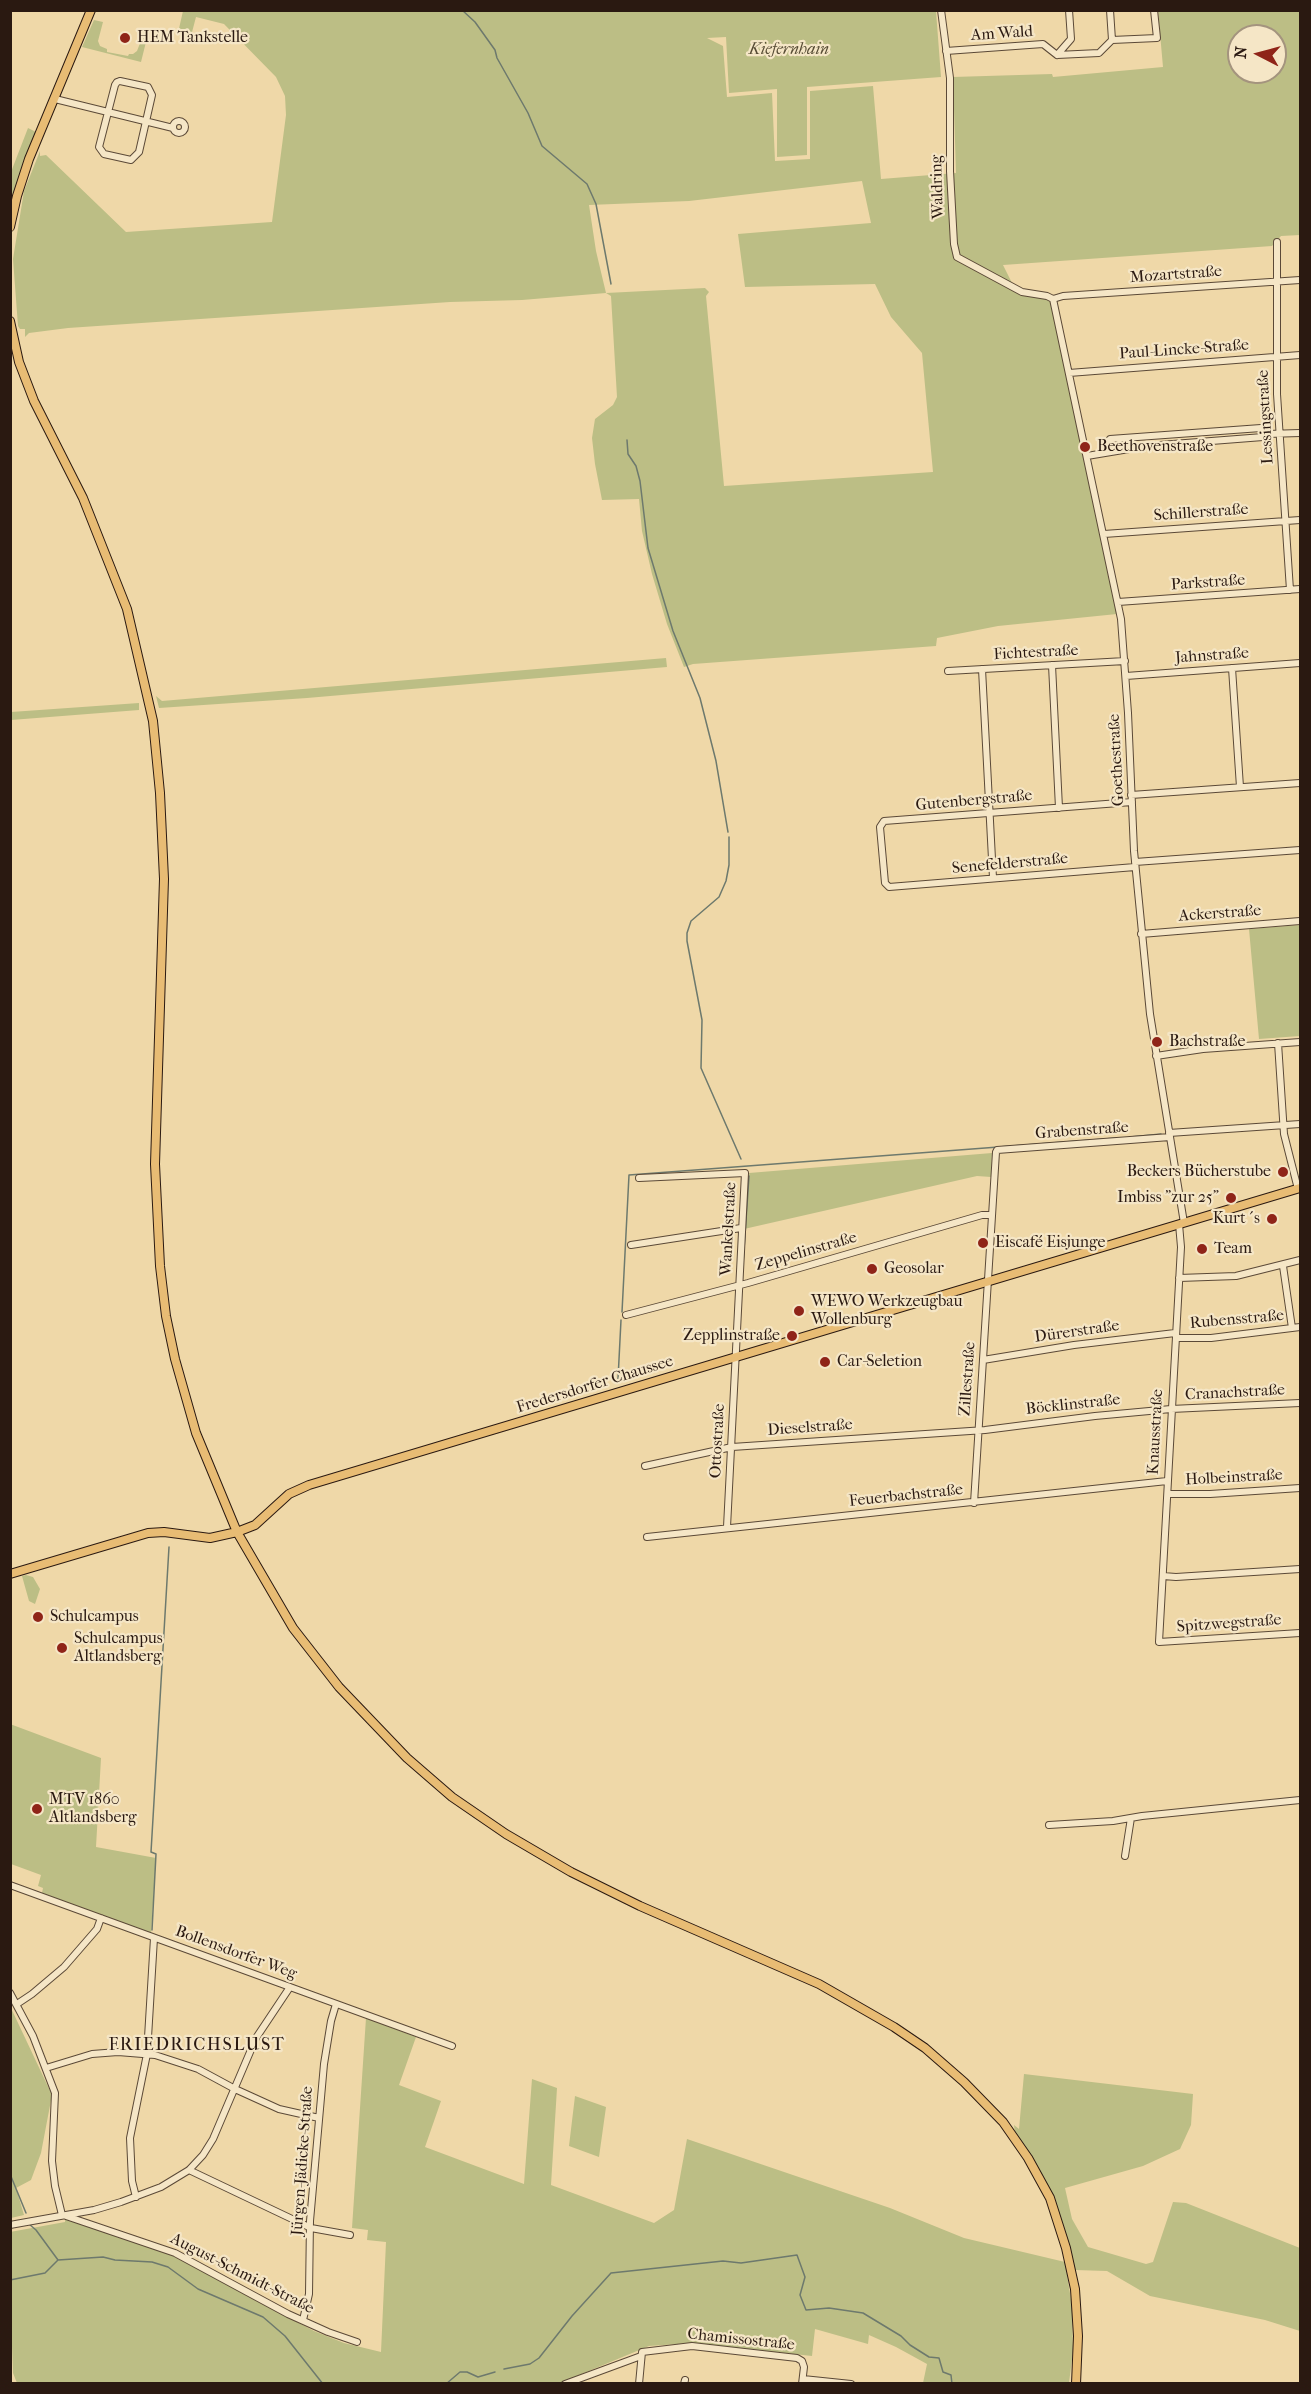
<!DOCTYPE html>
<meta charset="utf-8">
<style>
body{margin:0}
#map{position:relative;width:1311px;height:2394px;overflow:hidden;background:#efd8a8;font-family:"IM FELL French Canon",serif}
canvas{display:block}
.frame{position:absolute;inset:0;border:12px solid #2a1911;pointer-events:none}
.north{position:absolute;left:1227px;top:24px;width:60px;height:60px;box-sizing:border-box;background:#f5e6c6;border:2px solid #a4947e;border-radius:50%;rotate:276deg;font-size:16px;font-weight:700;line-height:24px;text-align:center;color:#2a1911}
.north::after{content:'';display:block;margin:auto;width:21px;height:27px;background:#8f2418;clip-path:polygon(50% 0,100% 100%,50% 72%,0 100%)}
</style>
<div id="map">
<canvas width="1311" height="2394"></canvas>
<div class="frame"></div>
<div class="north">N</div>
</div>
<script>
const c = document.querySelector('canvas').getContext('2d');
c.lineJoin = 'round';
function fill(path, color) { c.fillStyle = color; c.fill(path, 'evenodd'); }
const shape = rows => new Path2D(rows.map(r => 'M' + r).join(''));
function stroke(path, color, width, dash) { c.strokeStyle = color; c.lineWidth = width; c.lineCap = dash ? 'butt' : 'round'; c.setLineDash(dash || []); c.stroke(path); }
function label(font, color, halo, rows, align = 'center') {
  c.font = font + ' "IM FELL French Canon",serif'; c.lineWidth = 4.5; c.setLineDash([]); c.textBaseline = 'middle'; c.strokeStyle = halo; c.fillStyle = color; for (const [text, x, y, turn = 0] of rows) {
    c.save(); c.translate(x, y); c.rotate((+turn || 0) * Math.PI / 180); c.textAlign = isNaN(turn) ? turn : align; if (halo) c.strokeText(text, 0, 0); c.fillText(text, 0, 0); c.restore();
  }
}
fill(shape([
 [183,11,936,11,941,77,807,87,807,155,777,157,777,89,729,93,726,37,707,38,723,46,727,97,772,93,775,161,810,159,810,91,873,86,881,179,956,173,953,77,1052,74,1053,77,1163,67,1158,11,1300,11,1300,235,1281,236,1272,246,1003,265,1017,293,1050,299,1117,614,998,626,937,638,936,646,693,664,684,667,667,624,652,574,642,531,639,499,602,500,595,464,592,438,595,419,613,405,617,397,611,296,606,293,522,300,450,302,68,328,29,333,25,337,25,329,20,329,18,326,13,259,24,191,40,151,40,156,46,155,126,232,272,222,286,115,285,96,276,77,224,24,196,17,191,36,178,33],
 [1239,36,1275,36,1275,72,1239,72],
 [862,181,871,223,738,234,745,287,875,284,891,317,922,353,933,472,724,486,706,296,709,292,705,288,606,293,596,251,589,205,689,201],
 [94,20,103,22,98,41,100,46,107,49,107,52,128,56,129,54,133,54,137,51,144,33,148,34,141,62,82,47],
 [28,128,36,132,18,179,11,209,11,172],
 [666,658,667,667,307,698,159,708,156,696,162,701],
 [139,703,139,710,11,720,11,712],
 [1300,925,1300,1036,1259,1039,1249,929],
 [992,1153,991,1177,977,1176,744,1229,749,1173],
 [26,1575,33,1577,40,1589,35,1604,29,1601,22,1576],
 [10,1724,101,1758,96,1847,156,1858,151,1933,42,1893,43,1888,38,1886,41,1875,11,1864],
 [10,2006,52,2095,41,2153,31,2180,16,2188,24,2215,11,2218],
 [366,2018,416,2037,399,2085,441,2101,425,2147,524,2184,532,2079,557,2088,551,2185,654,2223,674,2210,687,2139,890,2208,964,2238,1065,2262,1072,2306,1073,2351,1069,2383,923,2383,927,2364,896,2347,869,2335,868,2344,815,2329,812,2356,692,2343,649,2346,560,2383,17,2383,13,2373,11,2320,10,2232,65,2222,65,2217,173,2256,314,2331,344,2343,381,2352,386,2242,367,2240,368,2230,352,2228],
 [1024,2074,1193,2094,1191,2125,1180,2149,1143,2166,1065,2188,1072,2219,1088,2247,1146,2264,1153,2262,1173,2202,1186,2203,1300,2248,1300,2331,1265,2320,1150,2296,1107,2271,1075,2270,1058,2212,1015,2133,1014,2125,1019,2129],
 [575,2096,606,2107,599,2157,569,2146]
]), '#bcbe85');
stroke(shape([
 [462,10,475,22,495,50,497,58,528,113,542,146,587,184,596,204,611,284],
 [627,440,628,454,636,466,640,481,648,548,673,631,700,698,716,761,728,832],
 [729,837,729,865,726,881,719,897,691,921,687,933,687,941,702,1020,701,1068,741,1159],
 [1130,1137,1161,1134],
 [743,1264,749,1176],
 [622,1312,629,1175,1117,1138],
 [618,1379,621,1320],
 [152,1930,156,1854,151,1852,169,1547],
 [10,2174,26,2213],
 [29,2224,36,2230,58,2260],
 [10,2280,45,2273,58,2260,103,2257,115,2260,152,2262,168,2267,198,2289,263,2317,285,2336,323,2384],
 [504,2369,530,2364,539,2358,572,2316,611,2273,723,2261,741,2263,797,2255,805,2277,800,2295,806,2310,829,2308,863,2313,901,2336,910,2345,929,2357,939,2358,943,2372,951,2375,952,2384],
 [446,2384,460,2372,467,2372,478,2377,495,2372]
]), '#6d796d', 1.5);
const minor = shape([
 [941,10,950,78,950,171,954,244,957,257,1022,292,1047,296,1053,299],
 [1110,10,1112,40],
 [946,51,1043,44,1057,55,1099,53,1112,40,1157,38,1154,10],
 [1057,55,1071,39,1069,10],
 [120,81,148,87,152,95,139,152,131,160,104,154,99,147,115,85,117,82,120,81],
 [55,99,173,128],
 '173 127a6 6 0 1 1 12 0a6 6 0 1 1-12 0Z',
 [1277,242,1277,394,1290,590],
 [1053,299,1121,619,1128,713,1134,851,1150,1014,1184,1223],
 [1053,299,1063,296,1300,280],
 [1069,373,1300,355],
 [1108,452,1108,442,1110,439,1261,428,1267,434],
 [1087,456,1147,446,1263,437,1267,434,1300,433],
 [1104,534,1300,520],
 [1118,602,1300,589],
 [1052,665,1059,808],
 [1232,668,1240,787],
 [982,669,993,878],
 [948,671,1125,661],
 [1126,676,1300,663],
 [1131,795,1300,783],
 [1132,802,884,821,880,827,885,883,889,887,1135,867],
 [1135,862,1300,850],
 [1141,934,1300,921],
 [1278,1043,1284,1134,1298,1189],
 [1156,1056,1203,1049,1300,1042],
 [1169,1133,1300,1124],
 [639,1178,745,1173,727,1527],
 [1179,1224,1181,1247,1159,1642,1300,1633],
 [631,1245,741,1228],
 [1283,1266,1292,1328],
 [1179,1278,1236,1276,1300,1260],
 [626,1315,748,1283,982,1215,992,1215],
 [1176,1338,1211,1338,1300,1327],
 [983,1360,1074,1345,1175,1333],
 [645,1466,732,1447,985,1430,1095,1416,1171,1409,1300,1403],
 [1168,1494,1210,1494,1300,1488],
 [974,1503,996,1152,997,1150,1170,1137],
 [647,1537,1167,1481],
 [1163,1576,1176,1577,1300,1569],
 [1049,1825,1113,1821,1142,1816,1300,1800],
 [1125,1856,1131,1818],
 [10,1885,452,2046],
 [10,1993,33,2036,55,2093,52,2161,55,2186,62,2215],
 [17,2004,32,1994,64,1967,97,1929,101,1918],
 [46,2068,92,2054,118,2052,155,2055,198,2069,235,2089,279,2109,319,2118],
 [189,2170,311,2228,350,2235],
 [136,2197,132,2181,130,2138,147,2054,154,1938],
 [66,2216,175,2253,288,2314,328,2332,357,2342],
 [10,2225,94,2210,121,2202,161,2187,189,2170,203,2155,213,2139,256,2038,290,1987],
 [303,2320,309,2294,310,2221,324,2064,331,2021,336,2004],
 [803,2379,851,2384],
 [565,2384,641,2356],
 [639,2384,642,2352,692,2346,797,2358,802,2361,804,2367,802,2384],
 [684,2384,685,2380]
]);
const major = shape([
 [10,227,17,196,29,159,91,10],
 [10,321,19,362,34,401,83,498,127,609,153,721,160,793,164,879,155,1164,160,1266,166,1316,175,1359,196,1433,237,1532,293,1628,339,1687,407,1758,452,1797,506,1834,571,1872,640,1906,819,1984,894,2027,925,2048,964,2082,1003,2122,1028,2158,1050,2198,1066,2248,1075,2289,1078,2336,1076,2384],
 [10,1574,148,1533,164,1532,210,1538,237,1532,255,1525,289,1494,309,1485,1300,1188]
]);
stroke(minor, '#5b4937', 8);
stroke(major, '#2a1911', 10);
stroke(minor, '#f5e6c6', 6);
stroke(major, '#e8bc74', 8);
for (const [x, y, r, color] of [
 [125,38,6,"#8f2418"],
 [1085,447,6,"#8f2418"],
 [1157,1042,6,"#8f2418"],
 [1283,1172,6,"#8f2418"],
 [1231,1198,6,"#8f2418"],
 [1272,1219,6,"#8f2418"],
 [983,1243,6,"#8f2418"],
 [1202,1249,6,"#8f2418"],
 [872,1269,6,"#8f2418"],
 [799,1311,6,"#8f2418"],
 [792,1336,6,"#8f2418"],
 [825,1362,6,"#8f2418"],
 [38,1617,6,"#8f2418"],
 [62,1648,6,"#8f2418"],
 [37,1809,6,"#8f2418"]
]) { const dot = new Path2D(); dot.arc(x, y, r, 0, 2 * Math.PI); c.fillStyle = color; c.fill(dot); stroke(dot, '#f5e6c6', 2); }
label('16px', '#2a1911', '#f5e6c6', [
 ["Am Wald",1002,34,-4],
 ["Waldring",938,187,-92],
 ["Mozartstraße",1176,275,-4],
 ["Paul-Lincke-Straße",1184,350,-4],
 ["Lessingstraße",1266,417,-93],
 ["Schillerstraße",1201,513,-4],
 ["Parkstraße",1208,583,-4],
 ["Fichtestraße",1036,653,-3],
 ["Jahnstraße",1212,656,-4],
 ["Goethestraße",1117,760,-93],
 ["Gutenbergstraße",974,801,-5],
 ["Senefelderstraße",1010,864,-5],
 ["Ackerstraße",1220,914,-4],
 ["Grabenstraße",1082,1131,-4],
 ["Wankelstraße",729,1229,-87],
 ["Zeppelinstraße",806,1252,-16],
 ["Rubensstraße",1237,1320,-5],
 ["Dürerstraße",1077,1332,-8],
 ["Zillestraße",968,1379,-86],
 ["Fredersdorfer Chaussee",595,1385,-17],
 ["Cranachstraße",1235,1393,-3],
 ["Böcklinstraße",1073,1405,-6],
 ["Dieselstraße",810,1428,-4],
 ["Knausstraße",1156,1432,-87],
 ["Ottostraße",718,1441,-87],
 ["Holbeinstraße",1234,1478,-3],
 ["Feuerbachstraße",906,1496,-6],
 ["Spitzwegstraße",1229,1624,-4],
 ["Bollensdorfer Weg",236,1953,20],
 ["Jürgen-Jädicke-Straße",303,2161,-86],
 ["August-Schmidt-Straße",242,2274,27],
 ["Chamissostraße",741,2340,6]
]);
label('16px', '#2a1911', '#f5e6c6', [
 ["HEM Tankstelle",137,38],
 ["Beethovenstraße",1097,447],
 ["Bachstraße",1169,1042],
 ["Beckers Bücherstube",1271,1172,"right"],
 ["Imbiss \"zur 25\"",1219,1198,"right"],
 ["Kurt´s",1260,1219,"right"],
 ["Eiscafé Eisjunge",995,1243],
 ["Team",1214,1249],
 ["Geosolar",884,1269],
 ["WEWO Werkzeugbau",811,1302],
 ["Wollenburg",811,1320],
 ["Zepplinstraße",780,1336,"right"],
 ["Car-Seletion",837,1362],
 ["Schulcampus",50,1617],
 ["Schulcampus",74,1639],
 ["Altlandsberg",74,1657],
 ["MTV 1860",49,1800],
 ["Altlandsberg",49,1818]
], 'left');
label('italic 16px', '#564b34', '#f5e6c6', [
 ["Kiefernhain",789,50]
]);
c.letterSpacing = '1.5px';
label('18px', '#2a1911', '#f5e6c6', [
 ["FRIEDRICHSLUST",197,2046]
]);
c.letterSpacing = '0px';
</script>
